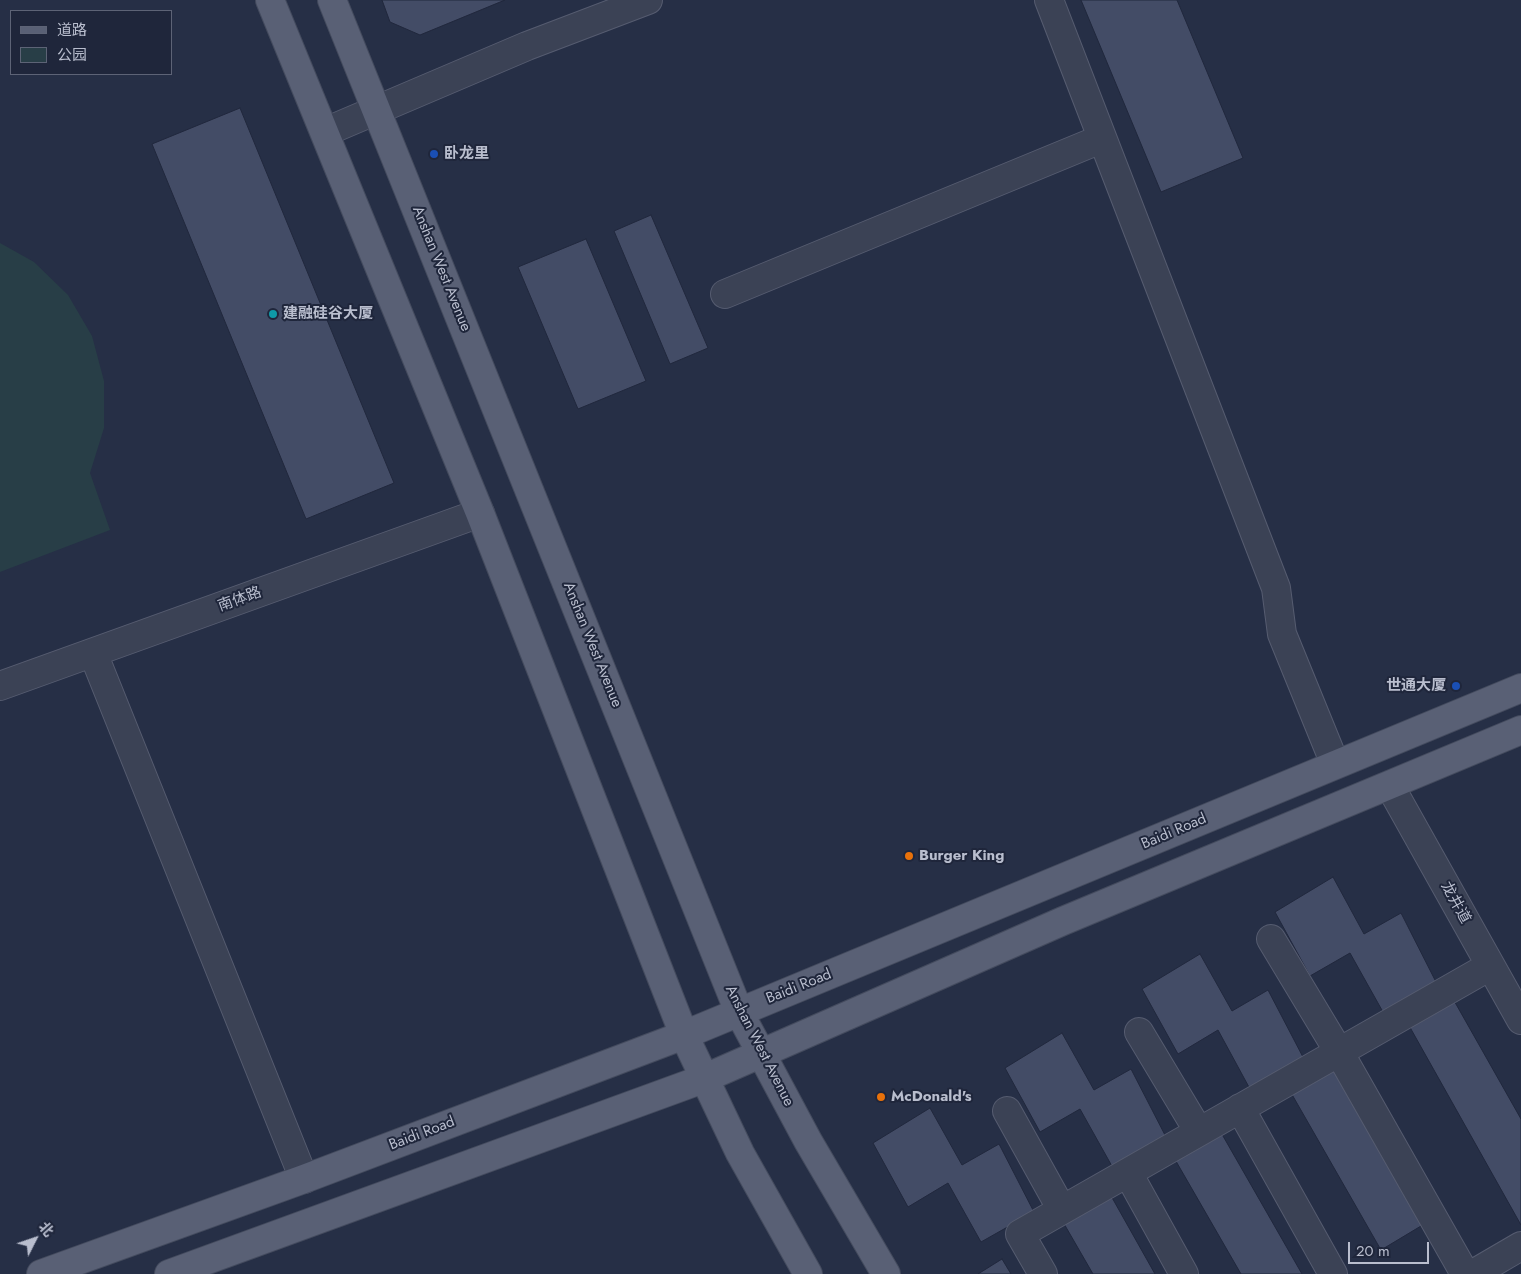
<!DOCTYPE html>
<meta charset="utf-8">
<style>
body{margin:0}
#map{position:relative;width:1521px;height:1274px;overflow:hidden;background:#262f46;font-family:Jost,"Noto Sans SC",sans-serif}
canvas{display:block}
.legend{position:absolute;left:10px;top:10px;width:162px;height:65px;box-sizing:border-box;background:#1f263b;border:1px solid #5d6376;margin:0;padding:6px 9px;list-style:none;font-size:15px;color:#b9bece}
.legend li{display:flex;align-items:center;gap:10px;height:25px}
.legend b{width:25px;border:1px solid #5d6376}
.north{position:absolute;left:10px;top:1214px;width:50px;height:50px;-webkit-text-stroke:4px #1f263b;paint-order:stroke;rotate:49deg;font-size:14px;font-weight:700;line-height:20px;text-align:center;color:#b9bece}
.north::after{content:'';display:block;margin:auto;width:18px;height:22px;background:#b9bece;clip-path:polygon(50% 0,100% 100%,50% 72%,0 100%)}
.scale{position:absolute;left:1348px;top:1242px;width:81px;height:22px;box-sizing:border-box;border:2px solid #b9bece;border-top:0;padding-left:6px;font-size:15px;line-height:18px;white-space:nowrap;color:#b9bece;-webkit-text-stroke:4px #1f263b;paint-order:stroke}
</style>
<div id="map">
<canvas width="1521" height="1274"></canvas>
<ul class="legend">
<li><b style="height:6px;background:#596075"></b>道路</li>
<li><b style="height:14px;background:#283e47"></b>公园</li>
</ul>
<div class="north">北</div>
<div class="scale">20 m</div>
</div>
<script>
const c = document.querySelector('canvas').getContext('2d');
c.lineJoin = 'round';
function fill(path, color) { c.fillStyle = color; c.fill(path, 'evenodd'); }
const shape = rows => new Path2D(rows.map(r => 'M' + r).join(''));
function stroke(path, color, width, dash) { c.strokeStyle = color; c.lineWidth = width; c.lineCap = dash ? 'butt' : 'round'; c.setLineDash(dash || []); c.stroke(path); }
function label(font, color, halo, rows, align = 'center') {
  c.font = font + ' Jost,"Noto Sans SC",sans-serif'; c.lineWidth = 4; c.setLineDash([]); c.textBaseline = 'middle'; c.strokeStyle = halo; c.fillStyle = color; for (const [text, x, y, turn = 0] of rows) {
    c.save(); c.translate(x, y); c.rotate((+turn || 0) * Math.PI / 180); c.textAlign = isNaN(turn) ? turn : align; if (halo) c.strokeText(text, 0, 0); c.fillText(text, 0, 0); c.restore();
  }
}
fill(shape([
 [0,243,34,262,68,295,92,336,104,381,104,428,90,473,110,530,0,572]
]), '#283e47');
const building = shape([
 [382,0,505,0,420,35,390,22,382,0],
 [1081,0,1177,0,1243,158,1161,192,1081,0],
 [240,108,394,483,306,519,152,144,240,108],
 [651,215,708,348,670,364,614,231,651,215],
 [586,239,646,381,578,409,518,267,586,239],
 [1333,877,1364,934,1401,913,1436,982,1383,1012,1350,953,1310,976,1275,912,1333,877],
 [1200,954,1232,1011,1268,990,1304,1059,1250,1089,1218,1030,1178,1054,1142,989,1200,954],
 [1452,997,1521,1119,1521,1225,1407,1022,1452,997],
 [1062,1033,1094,1090,1131,1069,1166,1137,1113,1168,1080,1109,1040,1132,1005,1068,1062,1033],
 [1336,1063,1426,1223,1381,1250,1290,1091,1336,1063],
 [930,1108,962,1165,999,1144,1034,1212,981,1242,948,1183,908,1207,873,1143,930,1108],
 [1219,1129,1302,1274,1241,1274,1173,1156,1219,1129],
 [1110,1194,1155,1274,1093,1274,1063,1222,1110,1194],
 [1002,1259,1011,1274,978,1274,1002,1259]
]);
fill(building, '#434c66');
stroke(building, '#21283d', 1);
const minor = shape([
 [1049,0,1276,588,1282,634,1335,764],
 [325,132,527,46,648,0],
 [725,294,1101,139],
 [93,653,304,1179],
 [0,686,480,513],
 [1390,786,1521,1020],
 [1271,939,1339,1052,1465,1274],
 [1139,1032,1199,1132],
 [1240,1108,1333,1274],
 [1007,1111,1062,1210],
 [1128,1173,1184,1274],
 [1043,1274,1020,1234,1490,966],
 [1473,1274,1521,1246]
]);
const major = shape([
 [270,0,480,513,684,1035,740,1153,808,1274],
 [332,0,739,1012,808,1141,886,1274],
 [41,1274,304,1179,684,1035,1521,688],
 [169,1274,703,1079,1063,921,1521,730]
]);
stroke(minor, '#565c70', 30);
stroke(major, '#444b5e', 30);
stroke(minor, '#3b4255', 28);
stroke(major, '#596075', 28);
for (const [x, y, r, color] of [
 [434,154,5,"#1a4fb4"],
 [273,314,5,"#0f9aa8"],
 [1456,686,5,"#1a4fb4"],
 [909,856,5,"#e8710a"],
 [881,1097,5,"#e8710a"]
]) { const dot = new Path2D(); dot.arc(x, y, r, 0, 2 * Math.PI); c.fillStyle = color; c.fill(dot); stroke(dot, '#1f263b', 2); }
label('bold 15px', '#b9bece', '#1f263b', [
 ["卧龙里",444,154],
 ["建融硅谷大厦",283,314],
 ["世通大厦",1446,686,"right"],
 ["Burger King",919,856],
 ["McDonald's",891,1097]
], 'left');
label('15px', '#b9bece', '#1f263b', [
 ["Anshan West Avenue",441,269,68],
 ["南体路",240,600,-20],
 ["Anshan West Avenue",592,645,68],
 ["Baidi Road",1174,832,-23],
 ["龙井道",1455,903,61],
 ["Baidi Road",799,987,-22],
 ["Anshan West Avenue",759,1046,63],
 ["Baidi Road",422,1134,-21]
]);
</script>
